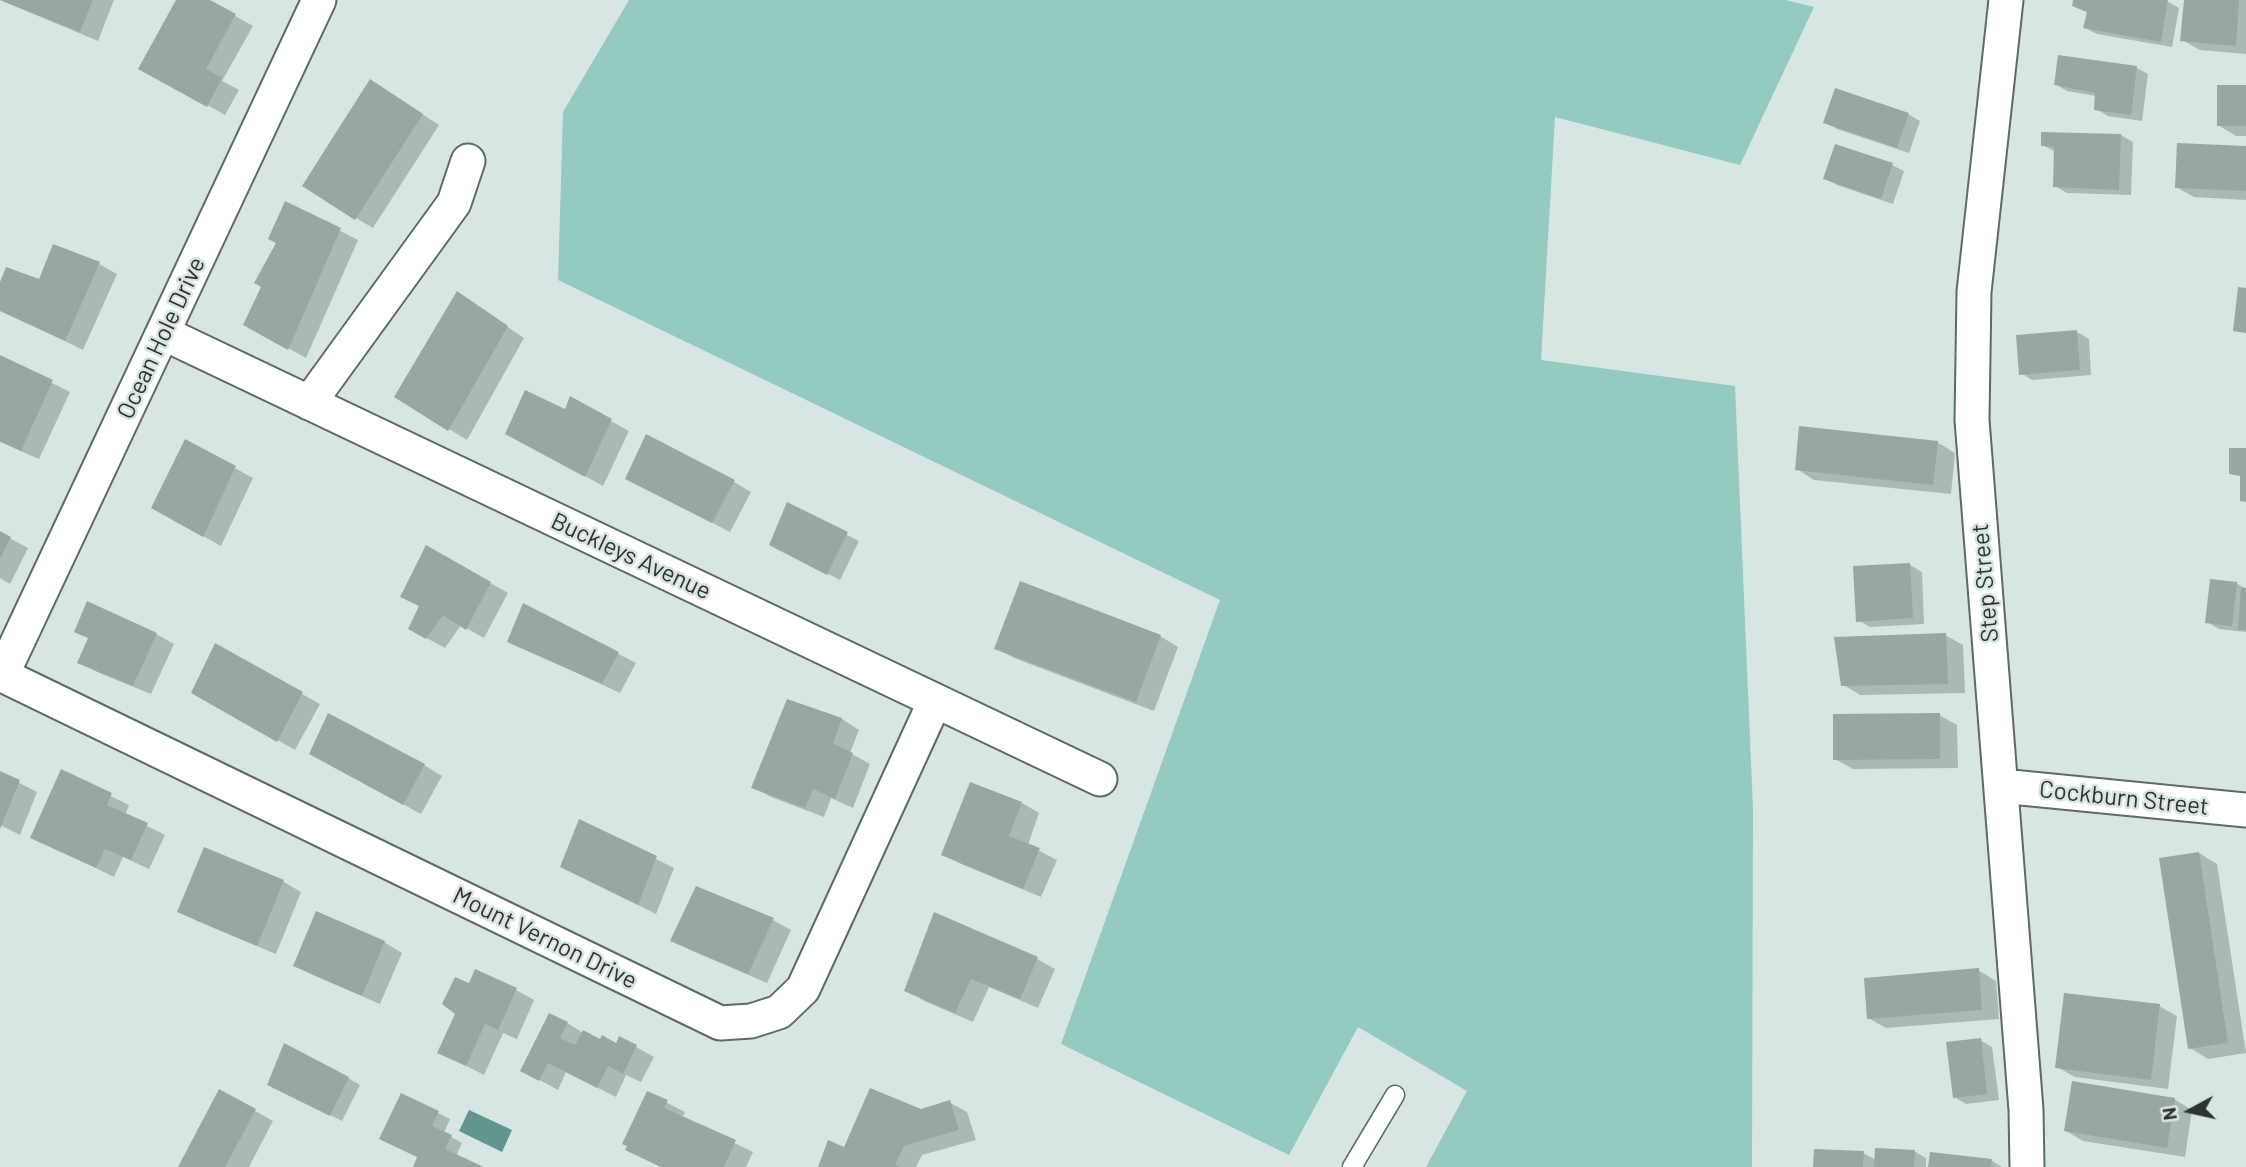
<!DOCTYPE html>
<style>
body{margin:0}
#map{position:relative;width:2246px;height:1167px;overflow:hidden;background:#d8e6e3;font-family:Barlow,sans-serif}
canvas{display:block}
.north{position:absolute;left:2155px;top:1076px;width:70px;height:70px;-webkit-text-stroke:5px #d8e6e3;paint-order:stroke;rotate:262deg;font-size:19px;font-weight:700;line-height:28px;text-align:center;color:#2e3332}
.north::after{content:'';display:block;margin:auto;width:24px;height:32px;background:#2e3332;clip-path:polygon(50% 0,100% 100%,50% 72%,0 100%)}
</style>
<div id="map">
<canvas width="2246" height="1167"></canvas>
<div class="north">N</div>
</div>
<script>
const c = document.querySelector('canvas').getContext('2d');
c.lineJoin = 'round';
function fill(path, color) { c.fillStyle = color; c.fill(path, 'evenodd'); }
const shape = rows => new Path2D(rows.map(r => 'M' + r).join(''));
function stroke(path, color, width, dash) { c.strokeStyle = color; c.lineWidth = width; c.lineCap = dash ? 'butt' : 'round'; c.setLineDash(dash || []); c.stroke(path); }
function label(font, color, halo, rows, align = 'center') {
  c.font = font + ' Barlow,sans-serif'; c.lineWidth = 5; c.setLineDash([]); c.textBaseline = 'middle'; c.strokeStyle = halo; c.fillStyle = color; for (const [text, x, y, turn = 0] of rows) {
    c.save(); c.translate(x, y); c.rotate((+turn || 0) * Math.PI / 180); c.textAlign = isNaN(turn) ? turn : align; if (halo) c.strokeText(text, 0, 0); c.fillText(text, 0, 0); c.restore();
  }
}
fill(shape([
 [629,0,1786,0,1814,7,1740,165,1555,117,1541,360,1735,386,1753,809,1752,1167,1426,1167,1467,1091,1358,1027,1289,1155,1061,1044,1220,600,558,280,563,112]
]), '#95cac1');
fill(shape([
 [469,1110,512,1130,502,1152,459,1131]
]), '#61958d');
fill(shape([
 [0,0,114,0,98,41],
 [178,0,207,0,253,26,222,81,239,90,225,115,141,68],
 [2075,0,2167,1,2179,8,2172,47,2097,34,2085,28,2089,13,2074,6],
 [2186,0,2246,0,2246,54,2200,50,2182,40],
 [2137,68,2148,74,2142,121,2108,116,2096,109,2096,96,2067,91,2055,84],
 [2246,87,2246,136,2236,136,2218,125],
 [388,92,439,125,373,228,356,218],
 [1908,114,1920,121,1909,153,1837,129,1825,122],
 [2121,135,2133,142,2131,195,2067,193,2055,186,2055,152,2043,145],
 [2246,148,2246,200,2194,197,2176,187],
 [1892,165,1904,171,1893,204,1837,185,1825,178],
 [285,203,358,240,306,358,246,324,264,286,278,242],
 [99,264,117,274,83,350,0,309,0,287,40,282],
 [458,293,524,338,467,440,396,397],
 [2077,332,2089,339,2091,375,2032,380,2021,373],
 [0,357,70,392,39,459,0,442],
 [571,399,629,431,603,486,525,443,566,411],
 [185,441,253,478,221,546,153,508],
 [1937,442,1955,453,1951,494,1814,480,1797,469],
 [734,482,751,492,730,532,645,488],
 [788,505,859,541,840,580,783,551],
 [0,533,28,548,10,584,0,578],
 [427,547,508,593,484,638,461,625,445,648,410,629,421,606],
 [1910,565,1922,572,1924,624,1870,627,1858,620],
 [2236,583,2246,589,2246,632,2219,629,2207,622],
 [524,605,636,663,620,693,509,641],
 [156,634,174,644,151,694,97,672,79,662,89,638],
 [1945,635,1963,645,1965,693,1860,695,1842,684],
 [1160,636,1178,647,1154,711,1014,658,996,648],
 [216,646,320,704,295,750,193,692],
 [788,701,842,719,859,730,850,753,870,764,853,808,831,798,824,817,771,797,753,787],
 [1939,715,1957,725,1958,768,1853,769,1835,759],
 [329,764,424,765,442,776,421,814],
 [62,772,129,805,125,815,165,835,149,869,123,857,114,877,33,837],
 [0,773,37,792,20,835,0,825],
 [1022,803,1039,813,1028,845,1057,860,1041,897,961,864,943,854],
 [580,821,674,868,656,914,562,867],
 [205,849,284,882,301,892,276,954,197,921,179,911],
 [2199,853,2217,864,2246,1053,2208,1059,2190,1048],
 [697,888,773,920,791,930,767,983,690,950,673,940],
 [384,942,402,953,380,1004,313,975,295,965],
 [1037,959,1055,969,1038,1008,989,987,973,1022,924,1001,906,990],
 [1978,970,1996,981,1999,1019,1886,1028,1868,1018],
 [470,986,516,990,534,1000,517,1039,503,1033,484,1075,439,1052],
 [2159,1006,2177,1016,2168,1089,2075,1077,2057,1067],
 [567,1023,585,1034,616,1045,620,1038,654,1057,641,1082,626,1075,616,1097,566,1072,558,1090,523,1071],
 [1980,1040,1992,1047,1999,1100,1966,1104,1954,1097],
 [348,1078,360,1085,342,1121,281,1091],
 [220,1091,273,1121,249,1167,180,1167],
 [648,1093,685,1112,682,1118,753,1152,746,1167,661,1167,627,1150],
 [402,1095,450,1119,444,1133,462,1143,456,1156,479,1167,415,1167,419,1157],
 [2174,1099,2192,1110,2185,1157,2083,1141,2066,1131],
 [949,1102,967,1112,976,1140,922,1155,916,1167,820,1167,844,1149,921,1111],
 [1914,1151,1926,1158,1926,1167,1815,1167,1863,1153,1876,1160],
 [1991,1160,2002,1167,1930,1167]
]), '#0003');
fill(shape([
 [0,0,93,0,80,32],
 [176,0,210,0,236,14,206,69,222,78,207,107,138,69],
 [2073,0,2168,0,2161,42,2083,28,2087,12,2072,6],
 [2184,0,2239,0,2236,46,2180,41],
 [2058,55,2137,66,2131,115,2094,110,2095,93,2054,85],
 [370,79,423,114,355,220,302,186],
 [2217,85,2246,85,2246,126,2217,126],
 [1835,88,1909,113,1897,148,1823,123],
 [2041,132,2121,134,2119,190,2053,187,2054,147,2041,146],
 [2177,143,2246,146,2246,191,2175,188],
 [1835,144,1893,163,1881,199,1823,179],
 [285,201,341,228,288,350,243,325,261,287,254,283,276,243,268,239],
 [53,244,100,262,65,341,0,311,0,282,6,267,39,279],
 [2238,287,2246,288,2246,333,2233,331],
 [457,291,508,326,448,431,394,397],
 [2077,330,2080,370,2019,375,2016,335],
 [0,355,53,380,21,451,0,441],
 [525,390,565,409,570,396,612,419,585,477,505,434],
 [1799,426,1938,441,1933,485,1795,470],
 [646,434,735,480,712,523,625,479],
 [185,439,236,466,203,537,151,508],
 [2229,448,2246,448,2246,502,2240,501,2240,476,2229,474],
 [787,502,848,532,827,575,769,545],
 [0,531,11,537,0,559],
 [426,545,491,582,466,630,443,615,426,639,408,629,419,606,400,597],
 [1910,563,1913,618,1856,622,1853,566],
 [2210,579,2237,582,2232,626,2205,623],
 [1020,581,1161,635,1136,702,994,649],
 [2241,587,2246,588,2246,630,2238,630],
 [87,601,157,633,133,686,77,663,88,638,74,632],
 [523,603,619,652,602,684,507,642],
 [1946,633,1948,684,1841,686,1834,637],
 [215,643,303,692,277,742,191,693],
 [787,699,842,718,833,743,853,753,835,799,813,789,805,808,751,788],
 [328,713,425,764,403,805,309,754],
 [1940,713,1940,759,1833,760,1833,714],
 [61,769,112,793,107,805,148,823,131,860,105,849,96,868,30,838],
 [0,771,20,780,0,829],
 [970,782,1022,802,1009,836,1040,848,1023,889,941,855],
 [579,819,657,856,638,905,560,867],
 [204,847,284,880,257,946,177,912],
 [2199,852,2228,1043,2188,1049,2159,858],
 [696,886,774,918,748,974,670,941],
 [316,911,385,941,362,996,293,966],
 [934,912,1038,957,1020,999,971,979,955,1013,904,991],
 [1979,968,1982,1010,1867,1019,1864,978],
 [475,969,517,988,498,1030,485,1024,466,1066,437,1053,455,1014,442,1004,455,977,469,983],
 [2064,993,2160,1004,2151,1080,2055,1068],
 [549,1013,568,1022,560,1038,575,1045,583,1030,600,1039,602,1035,616,1043,619,1036,637,1045,623,1074,608,1066,597,1088,548,1063,539,1081,520,1071],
 [1981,1038,1987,1094,1953,1098,1946,1042],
 [284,1043,349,1077,330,1116,267,1085],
 [2072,1081,2175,1098,2167,1148,2064,1131],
 [870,1088,921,1109,950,1100,959,1130,904,1146,895,1165,900,1167,818,1167,828,1140,844,1147],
 [219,1089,256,1109,225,1167,178,1167],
 [647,1091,668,1100,664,1108,736,1140,724,1167,661,1167,625,1150,627,1146,622,1144],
 [401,1093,439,1111,432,1126,452,1135,445,1149,484,1167,413,1167,417,1157,379,1139],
 [1875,1148,1915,1150,1914,1167,1874,1167],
 [1814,1149,1864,1151,1863,1167,1813,1167],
 [1930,1152,1992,1159,1991,1167,1928,1167]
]), '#99a6a4');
const service = shape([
 [1352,1167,1395,1095]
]);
const minor = shape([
 [2006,0,1974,292,1972,420,2026,1110,2027,1167],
 [163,333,1100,779],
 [309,403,454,203,468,161],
 [0,674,720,1023,751,1021,779,1012,803,989,935,701],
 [2,675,319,0],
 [2001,786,2246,810]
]);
stroke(service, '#5e6a68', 21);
stroke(minor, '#5e6a68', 37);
stroke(service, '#fff', 18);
stroke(minor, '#fff', 33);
label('24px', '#2e3332', '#d8e6e3', [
 ["Ocean Hole Drive",161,338,-65],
 ["Buckleys Avenue",631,556,25],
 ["Step Street",1985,583,-95],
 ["Cockburn Street",2124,798,6],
 ["Mount Vernon Drive",545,938,26]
]);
</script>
